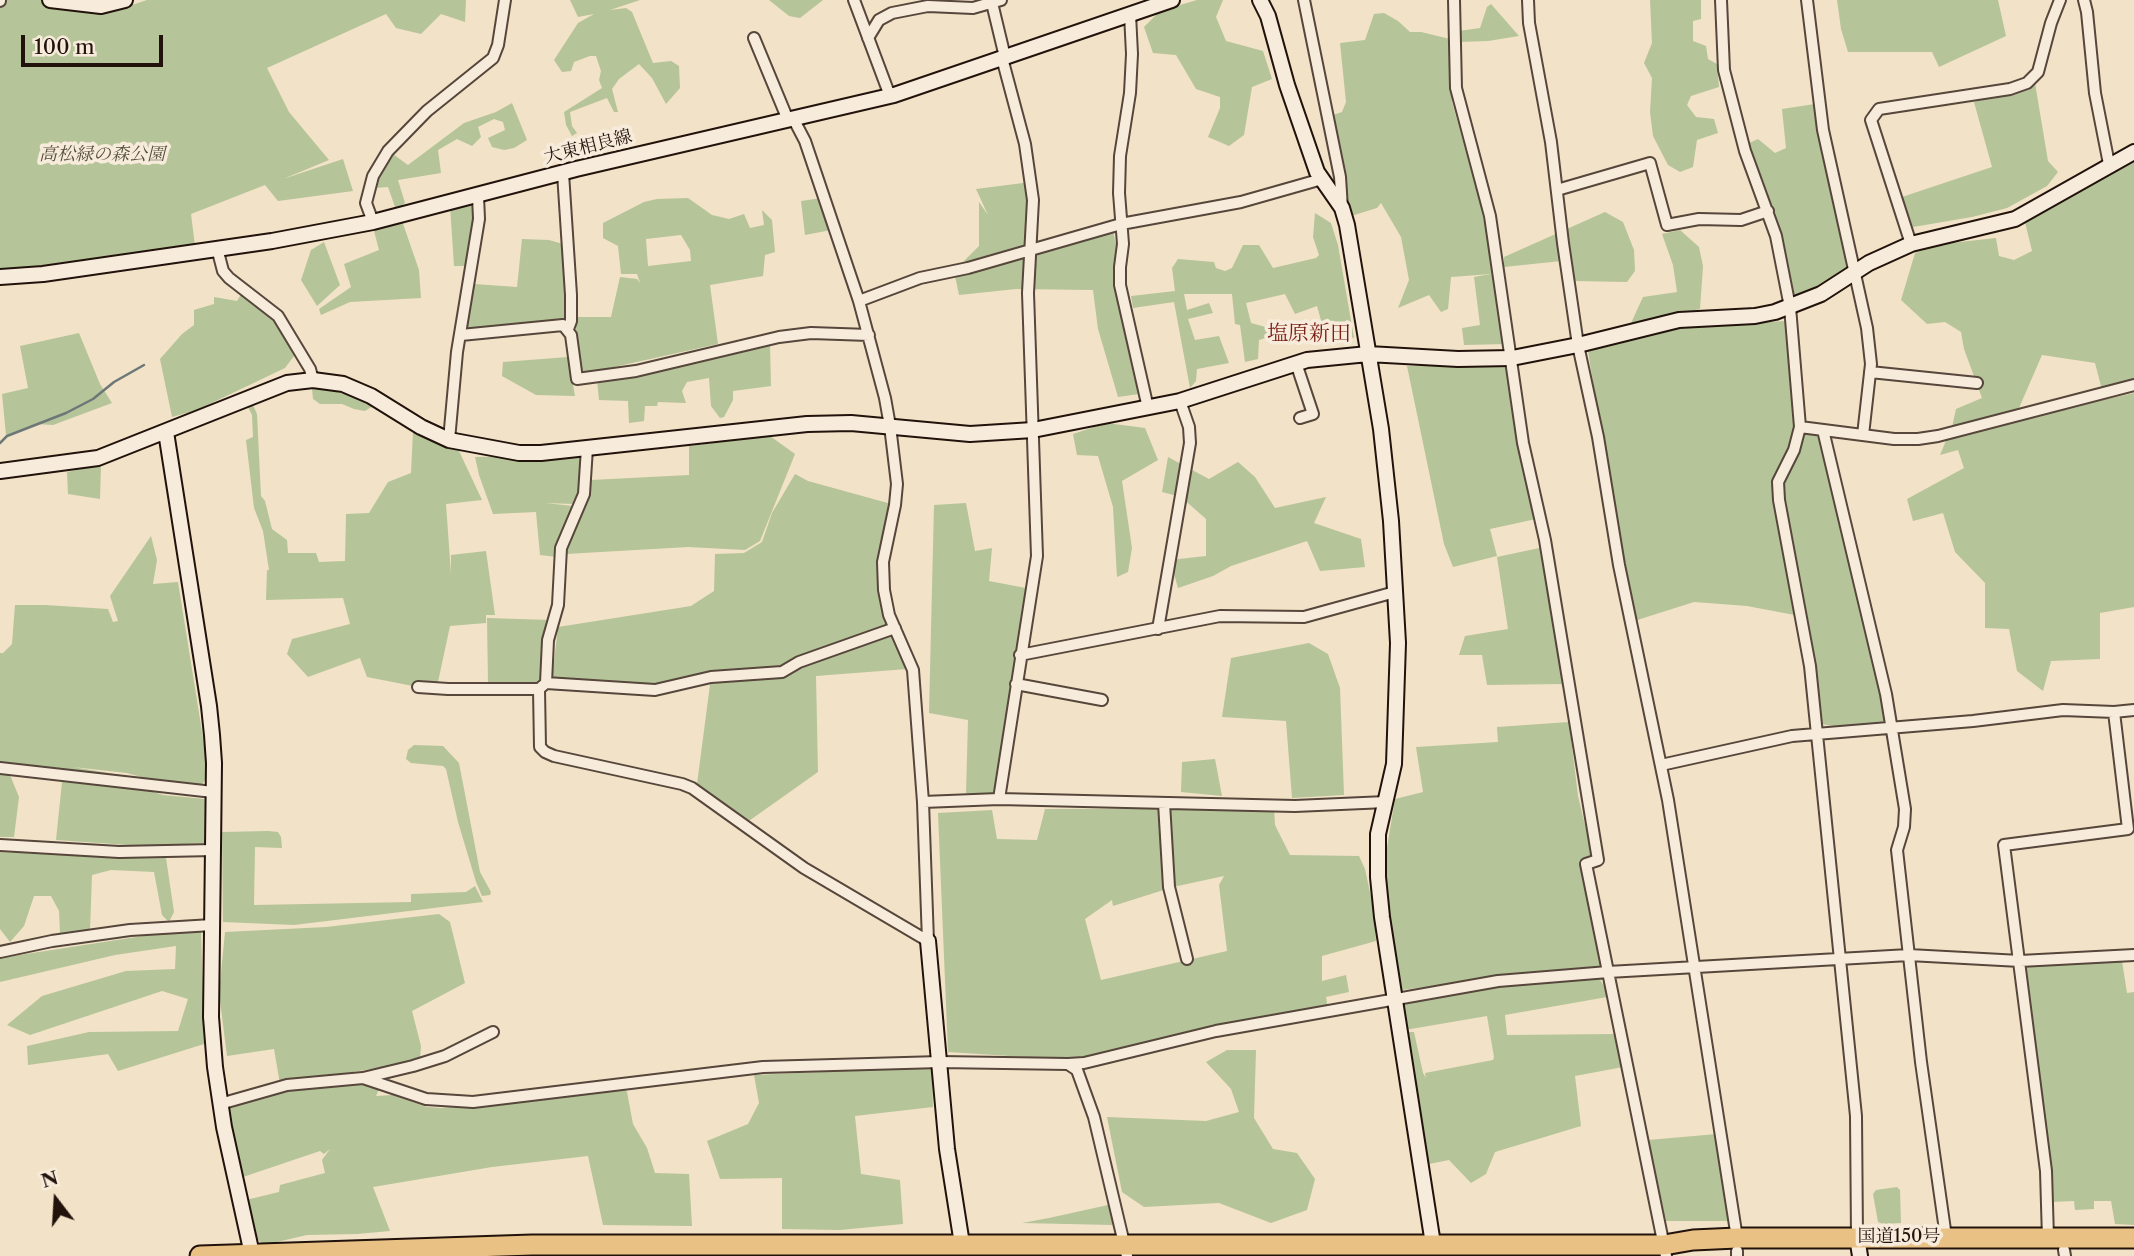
<!DOCTYPE html>
<meta charset="utf-8">
<style>
body{margin:0}
#map{position:relative;width:2134px;height:1256px;overflow:hidden;background:#f2e2c7;font-family:"Libre Caslon Text",serif}
canvas{display:block}
.north{position:absolute;left:21px;top:1165px;width:70px;height:70px;-webkit-text-stroke:5px #f7ecdb;paint-order:stroke;rotate:343deg;font-size:19px;font-weight:700;line-height:28px;text-align:center;color:#22120c}
.north::after{content:'';display:block;margin:auto;width:24px;height:32px;background:#22120c;clip-path:polygon(50% 0,100% 100%,50% 72%,0 100%)}
.scale{position:absolute;left:21px;top:35px;width:142px;height:32px;box-sizing:border-box;border:4px solid #22120c;border-top:0;padding-left:9px;font-size:21px;line-height:24px;white-space:nowrap;color:#22120c;-webkit-text-stroke:5px #f7ecdb;paint-order:stroke}
</style>
<div id="map">
<canvas width="2134" height="1256"></canvas>
<div class="north">N</div>
<div class="scale">100 m</div>
</div>
<script>
const c = document.querySelector('canvas').getContext('2d');
c.lineJoin = 'round';
function fill(path, color) { c.fillStyle = color; c.fill(path, 'evenodd'); }
const shape = rows => new Path2D(rows.map(r => 'M' + r).join(''));
function stroke(path, color, width, dash) { c.strokeStyle = color; c.lineWidth = width; c.lineCap = dash ? 'butt' : 'round'; c.setLineDash(dash || []); c.stroke(path); }
function label(font, color, halo, rows, align = 'center') {
  c.font = font + ' "Libre Caslon Text","Noto Serif JP",serif'; c.lineWidth = 7; c.setLineDash([]); c.textBaseline = 'middle'; c.strokeStyle = halo; c.fillStyle = color; for (const [text, x, y, turn = 0] of rows) {
    c.save(); c.translate(x, y); c.rotate((+turn || 0) * Math.PI / 180); c.textAlign = isNaN(turn) ? turn : align; if (halo) c.strokeText(text, 0, 0); c.fillText(text, 0, 0); c.restore();
  }
}
fill(shape([
 [0,0,106,0,108,9,120,9,147,0,466,0,465,22,441,14,421,34,396,28,386,14,267,68,289,112,329,160,283,179,343,159,353,191,278,201,265,185,191,214,195,246,47,269,0,273],
 [570,0,640,0,610,10,626,8,632,12,653,63,671,61,679,66,680,88,666,104,652,78,639,64,619,79,612,89,618,112,614,112,607,98,570,112,572,126,577,133,572,136,566,125,564,112,602,88,599,80,601,71,596,56,590,56,574,62,571,71,562,72,554,60,578,23,594,14,578,17],
 [769,0,823,0,800,18,789,16],
 [1197,0,1223,0,1216,17,1226,41,1263,51,1272,79,1252,87,1244,135,1229,146,1208,137,1220,108,1220,97,1196,89,1176,55,1153,53,1144,27,1160,11],
 [1650,0,1701,0,1701,19,1693,21,1693,41,1706,46,1708,59,1717,64,1719,87,1691,96,1687,105,1696,117,1714,119,1718,133,1697,140,1693,167,1680,172,1668,165,1653,136,1650,112,1652,78,1644,63,1652,43],
 [1837,0,1998,0,2006,36,1939,67,1932,52,1848,52,1841,29],
 [1491,4,1519,36,1488,41,1458,42,1459,31,1480,28,1487,7],
 [1384,13,1398,21,1410,32,1421,32,1450,39,1452,102,1479,199,1496,275,1507,344,1464,345,1462,328,1480,325,1474,277,1491,274,1451,277,1448,309,1441,312,1429,295,1398,308,1409,280,1401,237,1381,203,1377,208,1351,216,1330,116,1342,112,1346,102,1340,43,1365,40,1374,14],
 [2035,83,2048,161,2058,172,2047,186,2007,208,1972,217,1913,227,1899,198,1992,167,1974,102],
 [512,103,527,140,514,148,504,150,492,147,488,138,505,130,503,122,494,119,478,127,481,137,472,146,457,139,438,150,441,173,398,180,405,203,400,207,395,207,388,187,374,188,378,175,393,154,408,165,464,123,496,112],
 [1815,104,1848,267,1822,286,1795,298,1778,223,1749,143,1758,139,1775,153,1786,148,1782,109],
 [2134,156,2134,380,2102,390,2095,363,2042,355,2019,408,1982,421,1952,427,1956,409,1982,398,1964,349,1961,332,1945,322,1927,324,1901,300,1915,253,1942,244,1996,238,1999,256,2014,260,2032,251,2025,222],
 [1031,182,1030,250,1112,227,1119,257,1122,304,1139,394,1118,397,1098,329,1093,290,1016,289,959,295,954,271,979,246,979,202,988,215,976,189],
 [688,198,712,215,729,219,744,214,750,228,764,225,762,210,772,220,775,252,765,255,763,276,710,285,718,344,587,373,580,370,575,317,611,317,620,277,637,279,640,283,637,274,621,274,618,246,603,238,603,223,644,202,657,199],
 [681,235,690,250,691,261,648,266,646,239],
 [822,198,831,230,805,235,801,201],
 [477,199,467,266,454,266,450,205],
 [1605,212,1623,222,1634,250,1635,271,1627,282,1575,281,1571,260,1504,267,1504,257],
 [1315,213,1331,223,1338,245,1354,338,1324,331,1317,306,1295,314,1285,294,1246,303,1251,323,1284,332,1259,340,1258,359,1245,362,1240,325,1235,324,1232,294,1184,294,1187,310,1209,303,1213,313,1188,319,1195,340,1219,336,1229,363,1197,369,1196,381,1190,388,1174,302,1133,308,1131,296,1175,291,1172,268,1178,259,1214,262,1216,268,1225,271,1232,268,1243,245,1259,245,1273,268,1316,258,1319,255,1313,237],
 [401,218,419,270,421,298,350,302,321,315,319,309,351,287,344,264,379,250,373,227],
 [1680,230,1699,247,1703,266,1700,309,1669,317,1631,323,1643,297,1677,292,1673,265,1662,234],
 [522,239,549,240,563,244,568,320,469,328,465,325,474,284,517,287],
 [324,242,340,285,317,306,301,280,311,250],
 [243,291,271,317,297,352,285,368,197,410,172,417,160,359,182,334,194,325,194,310,214,304,214,297,237,301],
 [1786,321,1800,426,1823,430,1871,631,1886,735,1815,723,1800,616,1747,606,1694,602,1631,622,1588,351,1691,326],
 [79,333,100,384,112,403,53,425,36,424,6,435,2,394,28,388,20,346],
 [770,345,771,386,733,391,733,400,724,417,720,418,711,406,709,378,687,382,682,391,686,403,658,402,657,406,645,406,644,421,629,423,628,401,599,400,597,380],
 [568,357,575,396,536,395,502,376,503,362],
 [1506,364,1520,450,1536,519,1490,529,1497,556,1453,567,1444,544,1407,366],
 [319,388,358,397,373,406,365,411,354,409,342,404,320,404,313,399,312,389],
 [2134,393,2134,607,2100,613,2100,659,2051,661,2043,691,2017,671,2009,629,1985,628,1985,583,1955,552,1943,513,1913,521,1907,499,1964,468,1958,450,1940,455,1947,438,2018,419],
 [252,403,257,414,261,496,265,501,272,529,287,540,288,553,316,553,319,562,345,561,346,514,369,513,388,482,411,473,413,431,436,443,459,451,482,500,446,504,451,574,451,555,486,551,495,615,486,615,486,623,450,626,438,682,418,687,367,677,360,658,308,677,287,654,292,639,350,624,343,598,266,600,267,570,269,570,263,531,254,508,246,440,253,437,252,415,247,405],
 [1106,423,1145,428,1158,460,1122,481,1132,548,1128,572,1117,577,1113,507,1098,456,1077,455,1073,434],
 [770,436,795,454,760,541,745,550,688,547,566,554,591,480,689,475,689,446],
 [582,455,582,481,574,504,545,503,573,506,557,557,540,555,536,512,493,514,479,475,475,457],
 [1168,457,1209,479,1238,462,1255,477,1275,508,1326,497,1314,523,1361,539,1365,567,1320,571,1307,541,1231,566,1213,576,1178,588,1170,560,1206,556,1206,519,1181,497,1162,492],
 [101,465,100,499,68,494,67,472],
 [795,474,808,481,895,505,883,572,907,669,816,676,818,772,746,823,697,784,711,677,665,688,552,679,558,627,691,606,714,591,715,554,744,553,762,542,772,513],
 [966,503,975,551,992,548,989,581,1031,589,996,794,966,793,968,720,929,713,934,505],
 [151,536,157,560,153,584,178,582,204,744,207,777,201,786,159,782,127,773,73,767,138,778,115,781,0,767,0,653,3,653,12,644,15,605,45,605,108,609,113,622,118,621,110,596],
 [1544,547,1563,684,1487,685,1482,655,1459,655,1465,636,1508,629,1497,557],
 [487,618,550,620,543,636,542,678,536,683,488,683],
 [1309,643,1328,654,1340,688,1344,795,1292,798,1286,721,1222,717,1231,658],
 [1569,722,1578,796,1592,854,1582,863,1601,966,1401,990,1382,878,1395,799,1423,792,1416,747,1498,742,1497,727],
 [414,745,443,746,459,763,480,872,491,892,490,895,482,896,476,882,458,822,446,769,443,766,411,763,406,759,408,750],
 [1215,759,1222,796,1181,792,1182,762],
 [0,775,10,775,19,797,14,837,0,837],
 [62,782,131,785,163,795,205,799,207,843,142,846,56,840],
 [1274,808,1275,825,1290,855,1359,856,1365,869,1374,911,1376,941,1322,956,1322,981,1346,975,1349,992,1326,997,1328,1009,1072,1060,948,1052,938,813,992,810,997,839,1037,840,1045,809],
 [1224,876,1219,885,1227,951,1101,980,1085,919,1112,900,1113,906,1173,887],
 [268,831,278,832,281,837,282,848,255,847,254,905,411,902,411,894,466,892,475,886,483,902,294,925,223,922,222,832],
 [0,852,166,858,174,912,169,922,162,915,154,872,111,870,92,875,90,930,60,934,59,911,51,896,34,896,24,926,10,942,0,929],
 [439,914,450,922,465,983,412,1011,421,1046,420,1059,413,1062,280,1084,274,1049,227,1056,219,993,225,932,326,927],
 [201,927,204,1044,118,1071,108,1054,28,1065,27,1046,89,1032,178,1031,188,999,162,991,30,1035,7,1025,42,996,126,971,175,969,176,946,115,955,0,982,0,958],
 [2122,961,2127,993,2134,992,2134,1225,2115,1224,2111,1201,2094,1201,2094,1209,2075,1210,2074,1201,2051,1202,2026,966],
 [1599,978,1606,989,1607,997,1505,1015,1507,1035,1616,1034,1623,1067,1575,1076,1581,1126,1495,1152,1486,1174,1471,1183,1449,1160,1429,1164,1406,1032,1414,1032,1423,1073,1426,1078,1425,1073,1493,1060,1494,1057,1487,1016,1405,1030,1401,1005,1405,999,1496,985],
 [1227,1050,1256,1050,1254,1118,1273,1149,1297,1153,1315,1179,1307,1210,1271,1223,1219,1203,1144,1207,1122,1192,1107,1117,1206,1121,1239,1112,1231,1089,1206,1062],
 [932,1067,933,1107,855,1116,861,1174,900,1180,903,1224,840,1230,782,1229,782,1178,720,1179,707,1141,748,1124,759,1103,754,1075],
 [353,1081,381,1085,376,1096,392,1095,427,1107,442,1108,623,1088,627,1092,633,1124,647,1148,655,1173,689,1174,692,1226,603,1225,588,1156,492,1167,373,1187,390,1231,357,1234,307,1235,264,1245,256,1238,246,1200,279,1192,280,1185,325,1173,322,1160,330,1149,324,1154,320,1151,243,1177,228,1109,293,1087],
 [1717,1134,1735,1221,1666,1221,1648,1140],
 [1897,1187,1900,1190,1901,1223,1883,1224,1878,1222,1873,1194,1876,1190],
 [1108,1205,1113,1225,1022,1223,1049,1218]
]), '#b6c499');
stroke(shape([
 [0,443,7,436,66,413,93,399,114,382,144,365]
]), '#6c7877', 2.5);
const street = shape([
 [854,0,890,96],
 [1304,0,1340,177,1342,208],
 [1454,0,1456,88,1490,216,1523,443,1545,540,1598,860,1586,864,1666,1256],
 [1528,0,1529,23,1551,142,1563,243,1578,345,1598,437,1619,565,1668,800,1737,1238],
 [1721,0,1724,70,1745,151,1776,236,1790,307,1800,427,1794,450,1778,482,1779,500,1810,666,1856,1116,1857,1237],
 [1807,0,1823,130,1867,328,1871,364,1863,435],
 [2084,0,2087,12,2095,93,2109,164],
 [0,1,0,0],
 [992,3,1005,57],
 [1130,14,1132,54,1130,93,1120,156,1119,193,1123,244,1120,267,1120,285,1148,408],
 [754,38,788,120],
 [868,38,879,20,892,13,928,6,973,8,1001,0],
 [563,173,571,295,571,321,568,329],
 [1557,190,1650,163,1667,225,1699,219,1741,220,1768,211],
 [373,222,366,203,373,176,388,151,427,111,493,58,498,45,505,0],
 [1911,244,1871,120,1879,109,2010,89,2027,83,2038,72,2051,23,2060,0],
 [217,248,223,271,229,278,278,316,310,369,313,380],
 [859,301,920,278,968,268,1121,224,1241,202,1322,179],
 [461,335,563,325,571,335,577,379,636,371,779,337,811,333,869,335],
 [1296,363,1313,414,1300,418],
 [1870,372,1977,383],
 [1800,427,1894,439,1918,439,1938,436,2134,385],
 [1823,430,1886,694,1905,809,1904,827,1897,850,1921,1062,1946,1237],
 [449,440,457,352,479,219,478,196],
 [587,448,584,494,561,548,558,605,548,640,546,683,539,689,540,747,545,752,554,756,682,784,692,788,804,868,928,941,923,802,913,670,889,615,884,590,883,562,895,505,897,484,890,426,885,398,859,301,805,141,793,118],
 [1158,629,1190,443,1189,427,1180,401],
 [1020,655,1220,616,1304,617,1395,592],
 [546,683,655,690,711,677,782,672,799,662,895,628],
 [1016,684,1102,700],
 [418,687,448,689,539,689],
 [1661,765,1792,736,1973,721,2063,710,2114,712,2134,710],
 [0,768,213,792],
 [999,799,1037,556,1028,293,1033,200,1025,144,1002,58],
 [923,802,999,799,1295,806,1386,802],
 [1164,803,1169,887,1187,959],
 [0,845,119,852,213,850],
 [0,952,52,941,130,930,212,925],
 [1068,1064,1084,1063,1216,1031,1498,981,1608,972,1909,955,2020,961,2134,955],
 [363,1078,426,1099,473,1102,763,1067,940,1062,1068,1064,1077,1070,1094,1117,1127,1256],
 [220,1104,287,1085,363,1078,413,1066,445,1056,493,1032],
 [2048,1238,2046,1171,2004,845,2128,829,2114,712],
 [2064,1250,2065,1256],
 [1737,1251,1737,1256]
]);
const secondary = shape([
 [50,0,101,6,125,0],
 [1260,0,1268,16,1287,85,1317,172,1342,208,1347,225,1381,429,1391,521,1398,643,1394,764,1378,834,1378,877,1382,917,1433,1244],
 [0,277,43,274,272,241,373,222,576,169,894,95,1172,0],
 [166,432,209,706,212,735,214,763,211,1017,215,1067,224,1127,252,1254],
 [0,471,98,458,287,383,313,380,343,384,371,396,421,427,449,440,519,453,541,453,807,424,851,423,970,434,1033,430,1180,401,1307,360,1368,354,1458,359,1512,358,1578,345,1679,320,1755,316,1775,312,1821,294,1869,263,1911,244,2015,219,2134,152],
 [928,941,947,1149,962,1244],
 [1857,1237,1860,1256]
]);
const highway = shape([
 [200,1256,532,1245,1664,1245,1693,1240,1737,1238,2134,1238]
]);
stroke(street, '#56463b', 14);
stroke(secondary, '#22120c', 18);
stroke(highway, '#22120c', 23);
stroke(street, '#f7ecdb', 10);
stroke(secondary, '#f7ecdb', 14);
stroke(highway, '#e9c184', 19);
label('18px', '#22120c', '#f7ecdb', [
 ["大東相良線",588,147,-14],
 ["国道150号",1899,1237]
]);
label('italic 18px', '#56503d', '#f7ecdb', [
 ["高松緑の森公園",102,155]
]);
label('21px', '#7a1f14', '#f7ecdb', [
 ["塩原新田",1309,334]
]);
</script>
